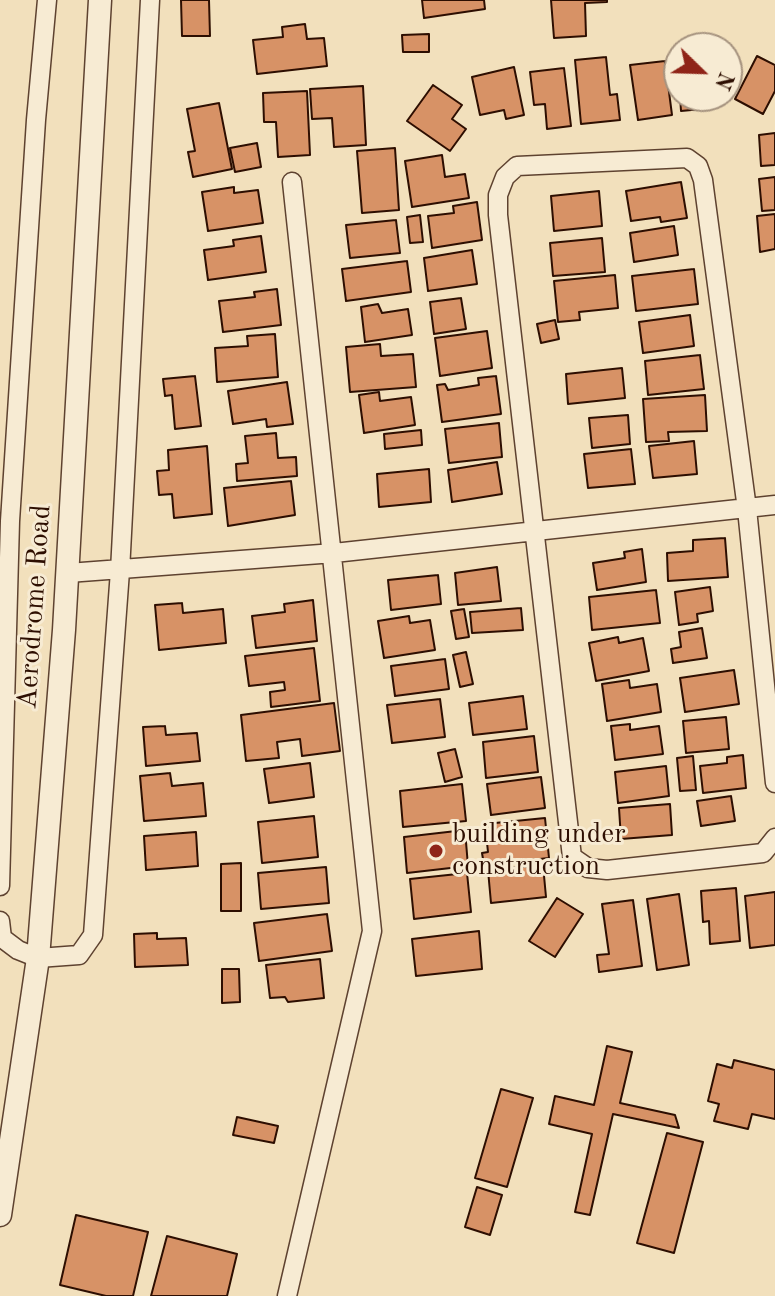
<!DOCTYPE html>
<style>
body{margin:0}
#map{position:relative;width:775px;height:1296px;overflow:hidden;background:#f2e0bc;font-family:"Old Standard TT",serif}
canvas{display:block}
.north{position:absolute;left:663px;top:32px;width:80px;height:80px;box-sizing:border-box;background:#f7ebd3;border:2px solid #a6937f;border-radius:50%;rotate:113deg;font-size:22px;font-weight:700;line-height:32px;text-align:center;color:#2d0e01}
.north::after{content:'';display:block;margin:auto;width:28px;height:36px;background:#8f2418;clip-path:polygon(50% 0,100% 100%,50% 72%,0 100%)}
</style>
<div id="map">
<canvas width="775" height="1296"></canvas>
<div class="north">N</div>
</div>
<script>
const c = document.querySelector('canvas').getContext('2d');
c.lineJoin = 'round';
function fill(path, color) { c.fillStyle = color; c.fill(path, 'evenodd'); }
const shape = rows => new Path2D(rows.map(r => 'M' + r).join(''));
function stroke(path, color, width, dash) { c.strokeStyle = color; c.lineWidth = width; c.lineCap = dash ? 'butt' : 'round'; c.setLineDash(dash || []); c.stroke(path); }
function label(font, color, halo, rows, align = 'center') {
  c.font = font + ' "Old Standard TT",serif'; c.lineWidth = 6; c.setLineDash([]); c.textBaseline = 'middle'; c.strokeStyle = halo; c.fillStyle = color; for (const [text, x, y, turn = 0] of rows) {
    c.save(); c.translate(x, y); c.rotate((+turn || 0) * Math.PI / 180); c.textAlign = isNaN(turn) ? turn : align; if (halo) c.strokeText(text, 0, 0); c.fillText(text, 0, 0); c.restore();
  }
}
const building = shape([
 [181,0,209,0,210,36,182,36,181,0],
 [422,0,484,0,485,9,424,18,422,0],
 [551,0,607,0,607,2,585,3,586,36,554,38,551,0],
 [305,24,307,39,324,38,327,66,257,74,253,40,283,37,282,27,305,24],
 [429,34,429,52,403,52,402,35,429,34],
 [757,56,775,65,775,91,763,114,735,99,757,56],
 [606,57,610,95,617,94,620,120,581,124,575,60,606,57],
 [665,61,672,115,638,120,630,65,665,61],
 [514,67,524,115,506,119,504,110,480,115,472,77,514,67],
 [564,68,571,126,547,129,545,104,534,105,530,72,564,68],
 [433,85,462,105,452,119,466,129,450,151,407,121,433,85],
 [363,86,366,145,334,147,332,118,312,119,310,89,363,86],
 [307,91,310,155,278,157,276,122,264,122,263,93,307,91],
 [680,96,712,96,713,108,681,111,680,96],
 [219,103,232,169,193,177,188,152,195,151,187,109,219,103],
 [775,133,775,165,761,166,759,135,775,133],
 [257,143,261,167,235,172,230,148,257,143],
 [395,148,399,210,362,213,357,151,395,148],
 [442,155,445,177,465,174,469,198,412,207,405,161,442,155],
 [775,177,775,210,762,211,759,179,775,177],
 [681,182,687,218,661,222,660,217,631,221,626,191,681,182],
 [234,187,234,193,258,190,263,223,208,231,202,192,234,187],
 [599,191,602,226,554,231,551,196,599,191],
 [477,202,482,240,432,248,428,216,454,213,453,206,477,202],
 [775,214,775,249,760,252,757,216,775,214],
 [420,215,423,242,410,243,407,217,420,215],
 [396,220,400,253,350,258,346,225,396,220],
 [674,226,678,255,634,262,630,233,674,226],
 [261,236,266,272,208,280,204,250,234,246,233,240,261,236],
 [602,238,605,272,553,276,550,243,602,238],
 [472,250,477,284,428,291,424,258,472,250],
 [407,261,411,292,346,301,342,269,407,261],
 [694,269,698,304,636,311,632,276,694,269],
 [615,275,618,308,579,312,580,320,558,322,554,281,615,275],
 [277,289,281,325,223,332,219,301,255,297,254,292,277,289],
 [461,298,466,329,434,334,430,302,461,298],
 [378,304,382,313,408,309,412,335,365,342,361,307,378,304],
 [690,315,694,346,643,353,639,322,690,315],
 [555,320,559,339,541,343,537,324,555,320],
 [487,331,492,368,440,376,435,338,487,331],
 [275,334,278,377,217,382,215,348,248,346,247,336,275,334],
 [380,344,381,356,413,354,416,387,350,392,346,347,380,344],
 [700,355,704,389,648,395,645,361,700,355],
 [622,368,625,398,568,404,566,374,622,368],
 [195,376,201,426,175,429,172,395,165,396,163,379,195,376],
 [496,376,501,414,442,422,437,385,445,384,448,390,479,385,478,378,496,376],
 [287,382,293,424,267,427,266,419,233,424,228,391,287,382],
 [379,392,380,401,411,397,415,425,364,433,359,395,379,392],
 [705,395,707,431,668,432,669,441,646,442,643,399,705,395],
 [628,415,630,444,592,448,589,418,628,415],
 [499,423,502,457,449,463,445,429,499,423],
 [421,430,422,445,385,449,384,434,421,430],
 [276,433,278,458,296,457,297,476,237,481,236,464,248,463,245,436,276,433],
 [694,441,697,474,653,478,649,446,694,441],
 [207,446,212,514,174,518,172,494,159,495,157,471,169,470,168,450,207,446],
 [631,449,635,484,588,488,584,454,631,449],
 [497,462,502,494,452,502,448,470,497,462],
 [429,469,431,502,379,507,377,474,429,469],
 [291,481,295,515,228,526,224,488,291,481],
 [725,538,728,577,668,581,667,553,693,551,693,540,725,538],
 [642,549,646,582,597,590,593,563,625,558,624,552,642,549],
 [497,567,501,601,458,605,455,573,497,567],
 [438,575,441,604,391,610,388,580,438,575],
 [710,587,713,611,697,614,698,622,679,625,675,592,710,587],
 [656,590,660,623,592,630,589,597,656,590],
 [313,600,317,641,256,648,252,616,285,612,284,604,313,600],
 [182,603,183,613,223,609,226,643,159,650,155,605,182,603],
 [521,608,523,630,472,633,470,612,521,608],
 [464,609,469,637,456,639,451,611,464,609],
 [409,616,410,623,430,620,435,650,384,658,378,621,409,616],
 [702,628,707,658,673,663,671,649,681,647,679,632,702,628],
 [618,637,619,643,643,638,649,671,596,681,589,643,618,637],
 [314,648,320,701,271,707,270,692,285,690,284,682,249,686,245,656,314,648],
 [466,652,473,684,460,687,453,655,466,652],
 [445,659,449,689,395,696,391,666,445,659],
 [734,670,739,704,685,712,680,678,734,670],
 [629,680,630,688,657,684,661,712,607,721,602,684,629,680],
 [523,696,527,729,473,735,469,703,523,696],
 [440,699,445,737,392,743,387,705,440,699],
 [334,703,340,751,302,756,300,739,277,742,279,758,246,761,241,715,334,703],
 [726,717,729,749,686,753,683,721,726,717],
 [630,724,630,730,659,726,663,754,615,760,611,726,630,724],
 [165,726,166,735,197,733,200,761,146,766,143,727,165,726],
 [534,736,538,772,486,778,483,742,534,736],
 [455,749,462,777,445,782,438,753,455,749],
 [743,755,746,788,703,793,700,766,727,763,727,757,743,755],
 [693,756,696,790,680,791,677,758,693,756],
 [310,763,314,797,269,803,264,769,310,763],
 [666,766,669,796,618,803,615,772,666,766],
 [170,773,172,786,203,783,206,816,144,821,140,776,170,773],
 [541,777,545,808,491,815,487,784,541,777],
 [462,784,466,821,403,827,400,791,462,784],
 [731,796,735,821,701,826,697,801,731,796],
 [670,804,672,835,621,839,619,808,670,804],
 [314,816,318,857,262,863,258,822,314,816],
 [545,818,549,858,484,865,482,853,488,852,485,824,545,818],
 [465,830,468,866,407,873,404,837,465,830],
 [196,832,198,866,146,870,144,836,196,832],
 [241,863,241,911,221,911,221,864,241,863],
 [543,865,546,897,491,903,488,870,543,865],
 [326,867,329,903,261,909,258,873,326,867],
 [467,873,471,912,414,919,410,879,467,873],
 [736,888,740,941,710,944,709,921,703,922,701,891,736,888],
 [775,892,775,945,750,948,745,896,775,892],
 [679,894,689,965,657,970,647,899,679,894],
 [557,898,583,914,555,957,529,941,557,898],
 [633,900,642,966,599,972,597,955,609,954,602,904,633,900],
 [327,914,332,951,259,961,254,923,327,914],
 [479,931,482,969,416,976,412,939,479,931],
 [157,933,157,939,186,938,188,965,135,967,134,934,157,933],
 [320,959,324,998,288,1002,285,997,270,998,266,965,320,959],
 [222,969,239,969,240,1002,222,1003,222,969],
 [607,1046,632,1052,620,1103,675,1115,679,1128,613,1114,590,1215,575,1212,592,1134,549,1124,555,1096,594,1105,607,1046],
 [734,1060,775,1070,775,1119,752,1114,748,1129,714,1121,719,1104,708,1101,717,1064,732,1068,734,1060],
 [501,1089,533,1098,507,1187,475,1178,501,1089],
 [237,1117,278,1126,274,1143,233,1135,237,1117],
 [667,1133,703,1142,674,1253,637,1243,667,1133],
 [477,1187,502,1195,490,1235,465,1227,477,1187],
 [76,1215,148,1232,133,1296,106,1296,60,1285,76,1215],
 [167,1236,237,1254,227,1296,151,1296,167,1236]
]);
fill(building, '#d79266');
stroke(building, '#2d0e01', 2);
const minor = shape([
 [68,573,334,553,775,505],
 [775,783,747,509,703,180,698,166,687,158,517,166,505,177,498,195,498,215,572,857,588,868,607,870,763,853,775,838],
 [0,886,10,521,36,120,47,0],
 [0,921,2,938,18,950,38,958,79,955,93,935,120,571,150,0],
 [287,1296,372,931,292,182]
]);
const tertiary = shape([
 [0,1215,38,958,64,630,100,0]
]);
stroke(minor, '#5e4230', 21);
stroke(tertiary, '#5e4230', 25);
stroke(minor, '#f7ebd3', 18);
stroke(tertiary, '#f7ebd3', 22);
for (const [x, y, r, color] of [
 [436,851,8,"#8f2418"]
]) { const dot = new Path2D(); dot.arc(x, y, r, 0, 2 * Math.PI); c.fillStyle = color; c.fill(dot); stroke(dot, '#f7ebd3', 3); }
label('28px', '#2d0e01', '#f7ebd3', [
 ["Aerodrome Road",35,607,-86]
]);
label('28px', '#2d0e01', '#f7ebd3', [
 ["building under",452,835],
 ["construction",452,867]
], 'left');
</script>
